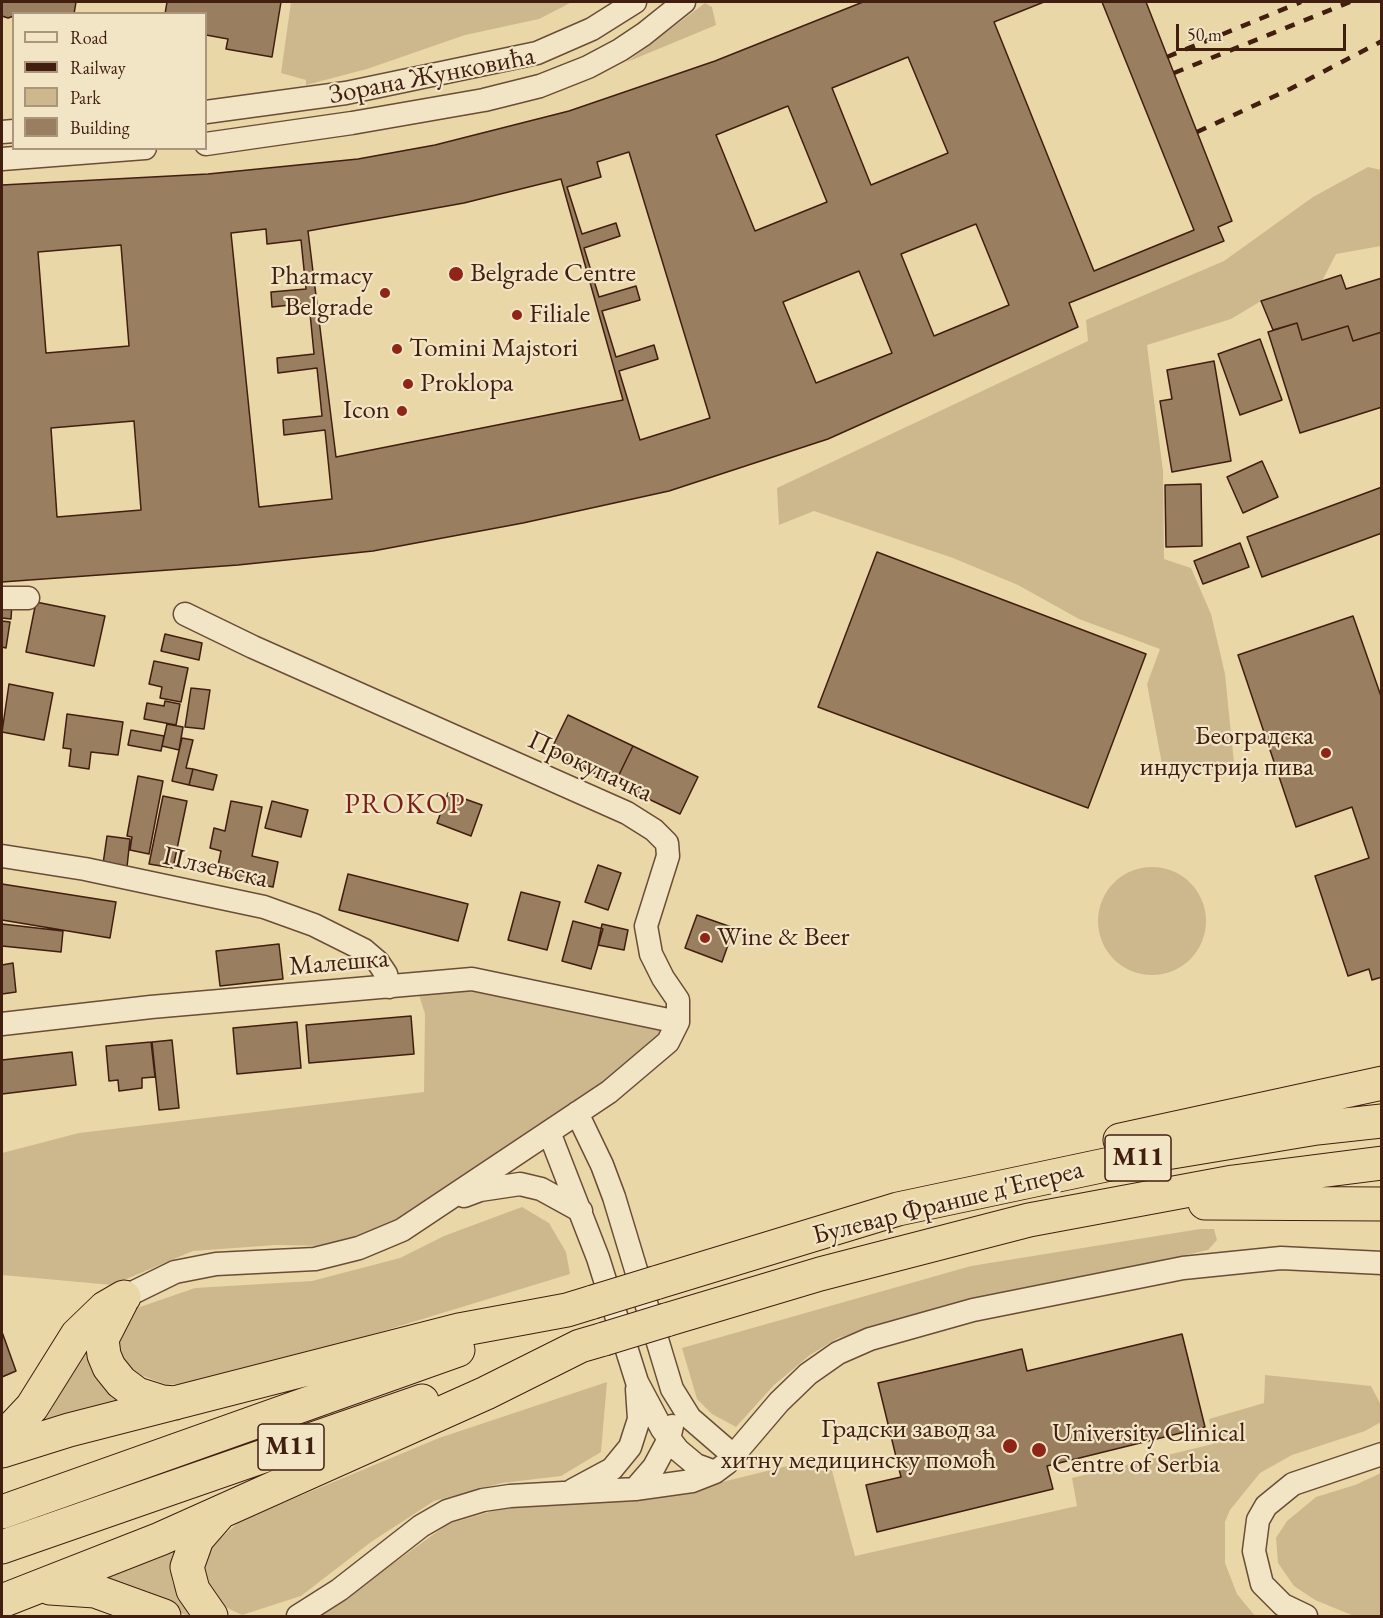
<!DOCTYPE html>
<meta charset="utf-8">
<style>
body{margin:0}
#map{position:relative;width:1383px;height:1618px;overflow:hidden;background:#ead7a7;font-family:"EB Garamond",serif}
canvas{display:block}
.frame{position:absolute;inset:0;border:3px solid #411e10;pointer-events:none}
.legend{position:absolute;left:12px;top:12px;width:195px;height:138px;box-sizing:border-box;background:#f1e5c6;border:2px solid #ab957d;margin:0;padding:8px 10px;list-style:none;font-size:18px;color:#411e10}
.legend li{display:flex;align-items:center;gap:12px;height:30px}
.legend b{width:30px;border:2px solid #ab957d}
.scale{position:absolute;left:1176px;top:24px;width:170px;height:27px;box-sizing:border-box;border:3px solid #411e10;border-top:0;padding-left:8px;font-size:18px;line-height:21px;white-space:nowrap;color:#411e10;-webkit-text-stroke:4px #f1e5c6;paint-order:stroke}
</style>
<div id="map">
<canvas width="1383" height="1618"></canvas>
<div class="frame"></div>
<ul class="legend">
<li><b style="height:8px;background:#f1e5c6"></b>Road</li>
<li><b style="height:8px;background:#411e10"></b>Railway</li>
<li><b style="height:16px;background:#cdb88d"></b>Park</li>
<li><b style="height:16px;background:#997e5f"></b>Building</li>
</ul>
<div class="scale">50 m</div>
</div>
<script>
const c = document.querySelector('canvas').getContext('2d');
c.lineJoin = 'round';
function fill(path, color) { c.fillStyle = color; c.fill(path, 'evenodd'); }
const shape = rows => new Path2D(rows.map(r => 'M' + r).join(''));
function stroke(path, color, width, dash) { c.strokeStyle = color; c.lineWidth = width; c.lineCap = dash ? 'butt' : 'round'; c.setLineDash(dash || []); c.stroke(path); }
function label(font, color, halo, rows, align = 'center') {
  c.font = font + ' "EB Garamond",serif'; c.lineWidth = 4.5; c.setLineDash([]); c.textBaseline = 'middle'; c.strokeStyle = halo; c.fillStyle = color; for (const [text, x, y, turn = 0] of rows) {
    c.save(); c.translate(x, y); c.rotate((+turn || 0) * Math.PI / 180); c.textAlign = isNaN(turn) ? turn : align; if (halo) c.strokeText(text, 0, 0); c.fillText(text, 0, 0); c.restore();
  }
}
fill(shape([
 [291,2,572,2,539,19,465,35,367,69,306,85,306,80,281,73],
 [705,3,712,7,716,25,627,62],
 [1368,167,1381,170,1381,246,1336,254,1322,281,1261,301,1231,319,1147,345,1163,471,1164,559,1191,568,1211,614,1225,674,1235,773,1162,764,1147,684,1160,649,1079,619,1018,585,953,558,814,511,779,525,777,488,1088,341,1086,320,1224,261,1313,197],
 '1098 921a54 54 0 1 1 108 0a54 54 0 1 1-108 0Z',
 [489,976,666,1030,600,1088,425,1204,378,1229,328,1246,276,1245,193,1251,112,1285,2,1275,2,1153,79,1133,424,1092,425,1014,415,982],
 [522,1207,549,1223,566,1252,570,1274,226,1379,167,1385,138,1374,121,1360,116,1341,134,1309,195,1288,312,1281,400,1258,444,1236],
 [1200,1229,1214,1229,1217,1240,1208,1250,890,1323,838,1338,810,1355,774,1385,736,1427,712,1414,697,1399,682,1348,971,1266],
 [87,1349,123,1402,45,1420],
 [1265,1375,1371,1386,1381,1405,1381,1422,1365,1431,1292,1455,1260,1473,1230,1510,1225,1522,1225,1563,1237,1594,1255,1616,320,1616,448,1524,510,1506,577,1504,714,1484,828,1456,855,1556,1077,1506,1072,1478,1213,1444,1209,1419,1264,1403],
 [607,1382,601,1452,561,1476,502,1483,434,1501,371,1542,301,1596,242,1615,211,1600,198,1570,213,1545,240,1521,439,1438],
 [1381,1473,1381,1616,1354,1616,1315,1600,1294,1586,1278,1563,1276,1538,1287,1521,1316,1497,1355,1485],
 [177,1548,172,1581,189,1616,91,1578]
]), '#cdb88d');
const building = shape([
 [2,2,76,2,74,14,14,14,14,16,8,18,2,16,2,2],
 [167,2,281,2,272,57,226,49,228,39,206,35,206,14,165,14,167,2],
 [863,2,1146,2,1232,221,1218,227,1224,241,1069,303,1078,327,828,439,669,491,523,523,373,551,238,565,2,582,2,185,208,174,358,159,435,145,569,111,715,61,863,2],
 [1044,2,1102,2,1194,230,1094,271,994,22,1044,2],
 [908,57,948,153,871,185,832,88,908,57],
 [788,106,827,202,755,231,716,135,788,106],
 [629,152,710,418,640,440,619,371,658,359,654,345,616,357,602,311,640,300,636,286,599,297,584,248,620,236,616,223,582,234,567,187,601,177,597,162,629,152],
 [561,179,623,400,336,457,308,231,464,203,561,179],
 [976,224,1009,305,934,336,901,254,976,224],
 [266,229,267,244,301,240,306,289,271,292,272,307,309,303,314,354,277,358,278,373,317,368,322,416,283,420,284,435,325,430,332,499,259,507,231,233,266,229],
 [121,245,129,346,46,353,38,252,121,245],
 [859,271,892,353,816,383,783,302,859,271],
 [1341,275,1346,289,1382,278,1382,332,1353,341,1348,326,1302,340,1297,323,1273,330,1261,301,1341,275],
 [1297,323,1302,340,1348,326,1353,341,1382,332,1382,407,1300,433,1268,332,1297,323],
 [1260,339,1282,400,1240,415,1218,354,1260,339],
 [1214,361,1231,461,1172,472,1160,401,1172,399,1167,370,1214,361],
 [134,421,141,510,57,517,51,428,134,421],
 [1262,461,1278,497,1243,513,1227,477,1262,461],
 [1201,484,1202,546,1166,547,1165,485,1201,484],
 [1382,487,1382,533,1262,577,1247,537,1382,487],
 [1240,543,1249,567,1203,584,1194,561,1240,543],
 [877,552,1146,654,1088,808,818,707,877,552],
 [2,602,12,603,11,619,2,618,2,602],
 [36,602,105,616,94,666,26,652,36,602],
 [1353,616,1382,699,1382,977,1372,980,1369,969,1348,976,1315,876,1369,858,1352,807,1296,827,1238,655,1353,616],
 [2,621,10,622,6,648,2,647,2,621],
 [165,634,202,643,199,660,161,651,165,634],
 [154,661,188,668,181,702,160,698,162,687,149,684,154,661],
 [9,684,53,693,44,740,2,732,9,684],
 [191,688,210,690,204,729,185,727,191,688],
 [165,701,180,704,176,725,144,719,147,703,164,706,165,701],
 [67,714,123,722,118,755,91,752,89,769,69,766,71,749,63,748,67,714],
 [568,715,633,746,615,783,550,752,568,715],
 [167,724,183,727,179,750,162,746,167,724],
 [131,730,164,736,161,751,128,745,131,730],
 [182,738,193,740,186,768,193,769,189,785,172,781,182,738],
 [633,746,698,777,680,814,615,783,633,746],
 [193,769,217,775,213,790,189,785,193,769],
 [138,776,163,781,149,854,130,850,132,837,127,836,138,776],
 [448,793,482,805,471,836,437,823,448,793],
 [163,796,187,801,173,868,149,864,163,796],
 [231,801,262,807,252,856,278,862,273,887,216,875,221,851,210,848,214,828,225,831,231,801],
 [272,801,308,810,301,837,265,828,272,801],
 [107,836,130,839,127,867,103,864,107,836],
 [598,865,621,873,608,910,585,902,598,865],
 [348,874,468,904,458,941,339,910,348,874],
 [2,884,116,902,110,938,2,920,2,884],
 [521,892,560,902,547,950,508,940,521,892],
 [697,915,734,928,722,962,685,948,697,915],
 [573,921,603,929,591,969,562,961,573,921],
 [2,924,63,931,61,952,2,946,2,924],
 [602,924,628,930,624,950,598,945,602,924],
 [279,944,283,979,220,986,216,951,279,944],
 [13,963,16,992,2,994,2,1001,2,965,13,963],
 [411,1016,414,1054,309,1063,306,1025,411,1016],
 [297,1022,301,1068,237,1074,233,1028,297,1022],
 [172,1040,179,1108,159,1110,152,1042,172,1040],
 [151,1042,155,1077,142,1078,142,1088,119,1091,118,1080,109,1081,106,1046,151,1042],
 [72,1052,76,1085,2,1094,2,1060,72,1052],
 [2,1332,16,1371,2,1377,2,1332],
 [1182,1334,1205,1427,1047,1466,1053,1489,877,1532,866,1485,901,1477,878,1383,1022,1349,1027,1371,1182,1334]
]);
fill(building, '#997e5f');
stroke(building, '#411e10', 1.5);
const minor = shape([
 [206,112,346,93,537,53,592,29,635,2],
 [2,132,14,131],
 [206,144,352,123,484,100,540,86,588,67,620,50,644,34,684,2],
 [2,159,145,148],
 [2,598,28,598],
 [2,856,85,869,264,907,314,925,364,950,378,962,386,974,389,987],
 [2,1024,151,1007,472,979,678,1022],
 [577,1113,602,1165,614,1197,672,1389,690,1418,734,1456],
 [549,1132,598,1258,637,1382,662,1429,678,1450,696,1465,715,1472],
 [464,1196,480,1190,520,1184,541,1189,581,1211],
 [124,1297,175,1272,216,1264,315,1259,359,1248,402,1230,609,1092,668,1042,678,1022,678,1000,663,978,651,954,646,926,668,856,667,843,654,830,627,813,253,647,185,614],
 [635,1489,654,1467,669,1439,672,1426],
 [573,1490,612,1469,630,1447,639,1419,637,1389],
 [298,1616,339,1590,421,1526,447,1511,483,1500,510,1496,635,1489,692,1481,715,1472,727,1463,779,1402,808,1374,838,1353,870,1339,973,1310,1183,1268,1281,1258,1382,1263],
 [1306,1616,1283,1605,1262,1584,1254,1551,1258,1520,1266,1506,1293,1484,1382,1454]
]);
const trunk = shape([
 [1120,1140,1382,1083],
 [1205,1203,1382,1204],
 [655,1283,898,1209,1148,1156,1317,1128,1382,1121],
 [121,1302,102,1339,104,1355,109,1367,121,1382,137,1394,162,1402,175,1403],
 [666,1320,820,1274,1029,1220,1233,1182,1382,1163],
 [2,1439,32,1407,77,1335,105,1308,124,1297],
 [2,1451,69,1430,459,1330,567,1310,593,1302],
 [2,1512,458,1350],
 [2,1547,422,1401],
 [50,1588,95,1591,164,1616],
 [2,1601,160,1539,486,1393,580,1346,604,1339],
 [211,1616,193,1590,187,1567,197,1539,218,1515]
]);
stroke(minor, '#6b4c36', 25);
stroke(trunk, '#411e10', 35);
stroke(minor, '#f1e5c6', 22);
stroke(trunk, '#ead7a7', 33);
stroke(shape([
 [1167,57,1301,2],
 [1174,73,1350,2],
 [1197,132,1290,89,1382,41]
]), '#411e10', 4.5, [10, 10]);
const trunkBridge = shape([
 [593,1302,655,1283],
 [604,1339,666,1320]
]);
stroke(trunkBridge, '#411e10', 35, []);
stroke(trunkBridge, '#ead7a7', 33);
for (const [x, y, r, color] of [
 [456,274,8,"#8f2418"],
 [385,293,6,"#8f2418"],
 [517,315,6,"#8f2418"],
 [397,349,6,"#8f2418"],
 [408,384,6,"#8f2418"],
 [402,411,6,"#8f2418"],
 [1326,753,6,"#8f2418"],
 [705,938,6,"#8f2418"],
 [1010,1446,8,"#8f2418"],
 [1039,1450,8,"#8f2418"]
]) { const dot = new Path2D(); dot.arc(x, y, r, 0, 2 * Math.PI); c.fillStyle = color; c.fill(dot); stroke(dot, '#f1e5c6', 2); }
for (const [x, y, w] of [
 [1138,1158,66],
 [291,1447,66]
]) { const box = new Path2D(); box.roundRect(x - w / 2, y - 23, w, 46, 4.5); c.fillStyle = '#f1e5c6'; c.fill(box); stroke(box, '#411e10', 1.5); }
label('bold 26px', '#411e10', null, [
 ["M11",1138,1158],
 ["M11",291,1447]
]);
label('27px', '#411e10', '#f1e5c6', [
 ["Зорана Жунковића",432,76,-11],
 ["Прокупачка",590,767,25],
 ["Плзењска",215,868,13],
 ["Малешка",339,963,-5],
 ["Булевар Франше д'Епереа",948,1203,-14]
]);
label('27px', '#411e10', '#f1e5c6', [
 ["Belgrade Centre",470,274],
 ["Pharmacy",373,277,"right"],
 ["Belgrade",373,308,"right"],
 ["Filiale",529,315],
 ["Tomini Majstori",409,349],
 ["Proklopa",420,384],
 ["Icon",390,411,"right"],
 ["Београдска",1314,737,"right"],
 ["индустрија пива",1314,768,"right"],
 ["Wine & Beer",717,938],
 ["Градски завод за",996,1430,"right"],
 ["хитну медицинску помоћ",996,1461,"right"],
 ["University Clinical",1052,1434],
 ["Centre of Serbia",1052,1465]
], 'left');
c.letterSpacing = '1.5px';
label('28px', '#7a1f14', '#f1e5c6', [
 ["PROKOP",405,805]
]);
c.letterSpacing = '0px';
</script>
